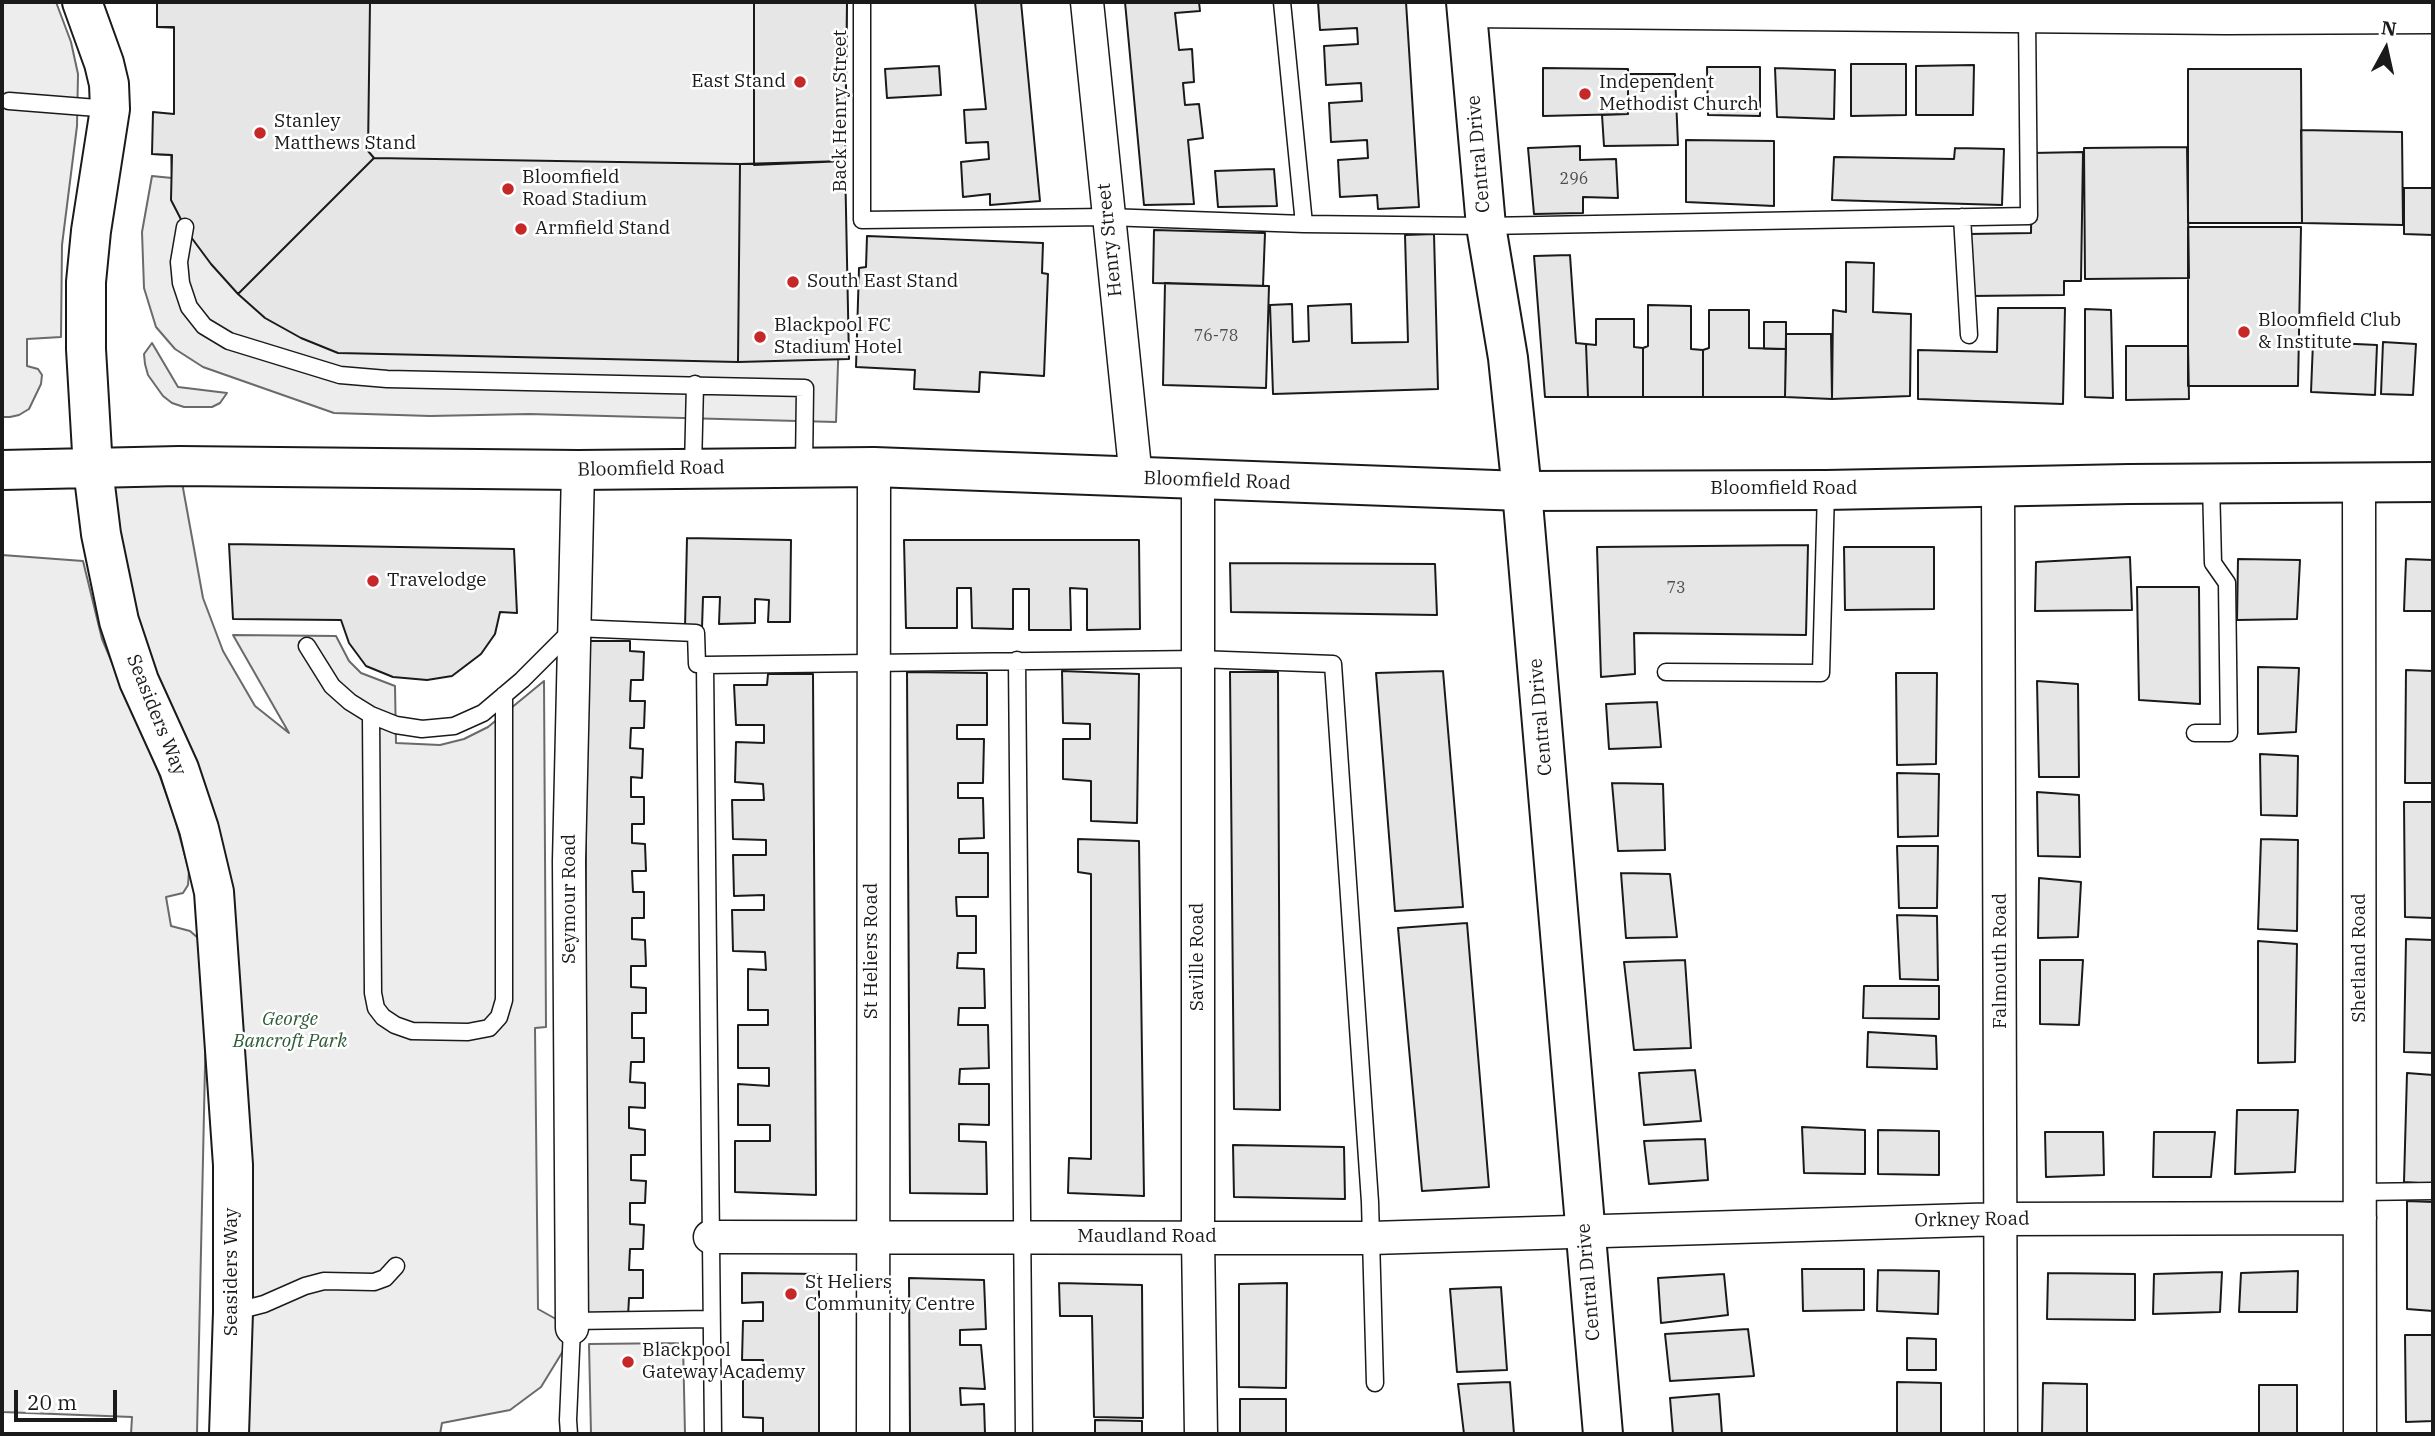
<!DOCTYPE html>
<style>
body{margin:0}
#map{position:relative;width:2435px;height:1436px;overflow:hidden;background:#fff;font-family:"IBM Plex Serif",serif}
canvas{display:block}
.frame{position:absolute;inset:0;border:4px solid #1a1a1a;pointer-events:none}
.north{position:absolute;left:2351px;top:14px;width:70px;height:70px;-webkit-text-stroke:5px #fff;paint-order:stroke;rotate:8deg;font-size:19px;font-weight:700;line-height:28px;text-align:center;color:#1a1a1a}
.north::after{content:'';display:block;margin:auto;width:24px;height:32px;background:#1a1a1a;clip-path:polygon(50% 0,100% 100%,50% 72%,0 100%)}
.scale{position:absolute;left:14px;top:1390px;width:103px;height:32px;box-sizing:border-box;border:4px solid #1a1a1a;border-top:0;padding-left:9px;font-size:21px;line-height:24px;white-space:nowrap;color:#1a1a1a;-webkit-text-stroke:5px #fff;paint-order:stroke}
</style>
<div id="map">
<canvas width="2435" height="1436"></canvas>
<div class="frame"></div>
<div class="north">N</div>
<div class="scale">20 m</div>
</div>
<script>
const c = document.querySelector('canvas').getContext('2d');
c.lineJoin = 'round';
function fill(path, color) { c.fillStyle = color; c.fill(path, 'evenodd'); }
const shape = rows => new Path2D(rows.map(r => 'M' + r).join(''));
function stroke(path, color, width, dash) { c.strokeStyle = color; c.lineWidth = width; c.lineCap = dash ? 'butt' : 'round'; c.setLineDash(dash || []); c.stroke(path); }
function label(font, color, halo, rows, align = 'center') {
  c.font = font + ' "IBM Plex Serif",serif'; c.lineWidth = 5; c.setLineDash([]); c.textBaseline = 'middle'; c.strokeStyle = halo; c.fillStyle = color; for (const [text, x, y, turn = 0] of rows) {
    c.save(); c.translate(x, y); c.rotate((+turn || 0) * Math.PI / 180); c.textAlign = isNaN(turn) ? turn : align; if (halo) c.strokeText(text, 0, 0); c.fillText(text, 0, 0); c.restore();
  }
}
const built = shape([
 [2,2,56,2,71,42,78,74,77,126,62,245,61,337,27,339,27,366,38,369,42,375,41,384,29,409,19,415,10,417,2,417,2,2],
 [157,2,847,2,845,161,836,422,529,414,430,416,334,413,203,367,175,349,156,327,144,288,142,232,152,176,172,178,171,155,152,154,174,113,174,28,157,27,157,2],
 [152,343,178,387,227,393,220,403,212,407,184,407,172,403,163,396,148,375,145,364,144,354,152,343],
 [179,466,203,598,223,651,255,706,289,733,233,635,336,636,349,661,361,673,395,686,396,743,440,745,464,739,488,727,544,681,546,1027,535,1028,538,1309,572,1328,571,1338,541,1387,510,1410,442,1423,440,1434,229,1434,224,1008,93,469,179,466],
 [2,555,83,561,102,639,158,771,175,819,189,871,188,885,183,893,166,897,171,926,190,931,198,938,202,946,206,1021,197,1434,131,1434,132,1417,2,1412,2,555],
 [683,1343,685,1434,591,1434,589,1344,683,1343]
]);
fill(built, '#ededed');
stroke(built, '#6a6a6a', 2);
const building = shape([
 [157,2,370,2,368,151,374,158,238,294,211,264,188,233,171,200,172,155,152,154,153,112,174,114,174,27,157,27,157,2],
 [754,2,847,2,845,161,754,165,754,2],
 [975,2,1021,2,1040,201,990,205,990,194,963,197,961,162,989,159,988,142,966,143,964,110,986,109,975,2],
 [1125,2,1199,2,1200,11,1175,13,1179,50,1192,49,1194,82,1183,83,1185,105,1199,104,1203,138,1188,140,1194,204,1144,205,1125,2],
 [1318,2,1406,2,1419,207,1378,209,1377,195,1340,197,1338,160,1368,158,1367,140,1331,142,1329,103,1362,101,1361,83,1326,85,1324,46,1358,44,1357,28,1320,30,1318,2],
 [1851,64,1906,64,1906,115,1851,116,1851,64],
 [1974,65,1973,115,1916,115,1916,66,1974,65],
 [939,66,941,95,887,98,885,69,939,66],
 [1707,67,1760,67,1760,116,1708,115,1707,67],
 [1543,68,1628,69,1628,114,1543,116,1543,68],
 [1775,68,1835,70,1834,119,1777,117,1775,68],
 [2188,69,2301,69,2302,223,2188,223,2188,69],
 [1628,74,1675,74,1678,145,1604,146,1602,115,1628,114,1628,74],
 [2301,130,2402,132,2403,225,2302,223,2301,130],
 [1686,140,1774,141,1774,206,1686,202,1686,140],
 [1580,146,1580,160,1616,159,1618,198,1583,197,1583,213,1534,214,1528,148,1580,146],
 [2187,147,2189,278,2085,279,2084,148,2187,147],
 [1955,148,2004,149,2002,205,1832,200,1834,157,1954,159,1955,148],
 [2083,152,2081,281,2064,281,2064,295,1970,296,1969,234,2031,233,2032,153,2083,152],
 [374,158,740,164,738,362,338,353,301,338,265,318,238,294,374,158],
 [845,161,849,359,738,362,740,164,845,161],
 [1274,169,1277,206,1218,207,1215,171,1274,169],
 [2404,188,2433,188,2433,235,2404,234,2404,188],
 [2188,227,2301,227,2298,386,2188,386,2188,227],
 [1154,230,1265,233,1263,286,1153,283,1154,230],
 [1434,234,1438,389,1273,394,1270,305,1292,304,1293,342,1309,341,1308,306,1351,304,1352,343,1408,342,1405,235,1434,234],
 [867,236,1043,243,1042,273,1048,274,1044,376,980,372,979,392,914,389,915,370,856,367,859,268,866,267,867,236],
 [1570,255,1576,343,1586,344,1588,397,1545,397,1534,256,1570,255],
 [1846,262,1874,263,1873,312,1911,314,1910,396,1832,399,1833,310,1846,312,1846,262],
 [1165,283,1269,286,1266,388,1163,385,1165,283],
 [1648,305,1691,306,1691,349,1703,350,1703,397,1643,397,1643,348,1648,346,1648,305],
 [1998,308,2065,308,2063,404,1918,399,1918,350,1997,352,1998,308],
 [2085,309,2111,310,2113,398,2085,397,2085,309],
 [1709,310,1749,310,1749,348,1786,349,1785,397,1703,397,1703,350,1709,348,1709,310],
 [1596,319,1634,319,1634,347,1643,348,1643,397,1588,397,1586,344,1596,345,1596,319],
 [1764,322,1786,322,1786,349,1764,349,1764,322],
 [1786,334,1831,334,1832,399,1785,397,1786,334],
 [2313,342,2377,345,2375,395,2311,392,2313,342],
 [2383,342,2416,344,2413,395,2381,394,2383,342],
 [2126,346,2188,346,2189,399,2126,400,2126,346],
 [687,538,791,540,790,622,768,622,769,600,755,599,755,623,719,624,720,597,703,597,702,628,685,628,687,538],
 [904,540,1139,540,1140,629,1087,630,1087,589,1070,588,1071,630,1029,630,1029,589,1013,589,1013,629,972,628,971,588,957,588,957,628,906,628,904,540],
 [229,544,514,549,517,613,500,612,495,634,481,654,452,676,427,680,393,677,366,666,349,643,341,620,233,619,229,544],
 [1808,545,1806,635,1634,633,1635,674,1601,677,1597,547,1808,545],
 [1844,547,1934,547,1934,609,1845,610,1844,547],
 [2130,557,2132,610,2035,611,2036,562,2130,557],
 [2238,559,2300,560,2297,619,2237,620,2238,559],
 [2406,559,2433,560,2433,611,2404,611,2406,559],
 [1230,563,1435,564,1437,615,1231,612,1230,563],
 [2137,587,2199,587,2200,704,2139,700,2137,587],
 [586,641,630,641,630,651,644,652,643,680,631,680,630,701,645,701,644,728,631,728,630,748,643,749,642,778,631,777,631,797,644,797,644,824,632,824,632,843,645,844,646,871,632,871,633,892,644,892,644,918,632,918,632,939,645,940,646,966,631,966,631,987,646,988,646,1013,632,1013,632,1038,644,1038,644,1062,631,1062,630,1082,645,1083,645,1108,629,1107,629,1128,645,1130,645,1155,631,1155,631,1180,646,1181,645,1203,630,1203,630,1224,644,1225,643,1249,630,1249,629,1270,643,1270,643,1298,629,1298,628,1317,585,1316,586,641],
 [2258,667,2299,668,2296,732,2258,734,2258,667],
 [2406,670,2433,671,2433,783,2405,783,2406,670],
 [1062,671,1139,674,1137,823,1091,821,1091,781,1063,779,1063,739,1090,739,1090,724,1063,723,1062,671],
 [1443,671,1463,907,1395,911,1376,673,1443,671],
 [907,672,987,673,987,725,957,725,957,739,984,739,983,783,958,783,958,798,983,798,984,838,959,839,959,853,988,853,988,897,956,897,957,916,976,916,976,953,958,953,957,968,984,969,985,1008,959,1008,958,1025,988,1025,989,1068,960,1069,959,1084,989,1084,989,1125,959,1124,959,1141,986,1142,987,1194,910,1193,907,672],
 [1230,672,1278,672,1280,1110,1234,1109,1230,672],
 [1896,673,1937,673,1936,764,1897,765,1896,673],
 [768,674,813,674,816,1195,735,1192,735,1141,770,1141,770,1125,738,1125,738,1084,769,1086,769,1068,738,1068,738,1025,768,1025,768,1010,748,1010,748,969,766,970,765,952,733,951,732,910,764,910,764,895,734,896,733,855,766,855,766,840,733,839,732,800,764,800,763,784,735,782,736,742,764,743,764,725,736,725,734,685,767,685,768,674],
 [2037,681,2078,684,2079,777,2039,777,2037,681],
 [1657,702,1661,747,1609,749,1606,704,1657,702],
 [2260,754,2298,756,2297,816,2261,815,2260,754],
 [1897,773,1939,774,1938,836,1898,837,1897,773],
 [1612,783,1663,784,1665,850,1618,851,1612,783],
 [2037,792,2079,795,2080,857,2038,856,2037,792],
 [2404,802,2433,802,2433,918,2405,917,2404,802],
 [1078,839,1139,841,1144,1196,1068,1193,1069,1158,1091,1159,1091,874,1078,872,1078,839],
 [2261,839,2298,840,2297,931,2258,929,2261,839],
 [1897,846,1938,846,1937,908,1899,908,1897,846],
 [1621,873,1670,874,1677,937,1626,938,1621,873],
 [2039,878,2081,882,2078,937,2038,938,2039,878],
 [1897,915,1937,916,1938,980,1900,979,1897,915],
 [1467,923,1489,1187,1422,1191,1398,928,1467,923],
 [2406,939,2433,940,2433,1053,2404,1052,2406,939],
 [2258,941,2297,944,2295,1062,2258,1063,2258,941],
 [1685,960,1691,1048,1634,1050,1624,962,1685,960],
 [2040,960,2083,960,2079,1025,2040,1024,2040,960],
 [1864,986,1939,986,1939,1019,1863,1018,1864,986],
 [1868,1032,1936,1036,1937,1069,1867,1067,1868,1032],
 [1695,1070,1701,1121,1644,1125,1639,1073,1695,1070],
 [2407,1073,2433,1075,2433,1184,2404,1182,2407,1073],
 [2237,1110,2298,1110,2295,1172,2235,1174,2237,1110],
 [1802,1127,1865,1130,1865,1174,1804,1173,1802,1127],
 [1878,1130,1939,1131,1939,1175,1878,1174,1878,1130],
 [2045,1132,2103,1132,2104,1175,2046,1177,2045,1132],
 [2154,1132,2215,1132,2211,1177,2153,1177,2154,1132],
 [1705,1139,1708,1180,1649,1184,1644,1141,1705,1139],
 [1233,1145,1344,1147,1345,1199,1234,1197,1233,1145],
 [2407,1201,2433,1202,2433,1311,2407,1309,2407,1201],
 [1802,1269,1864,1269,1864,1310,1803,1311,1802,1269],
 [1878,1270,1939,1271,1938,1314,1877,1311,1878,1270],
 [2298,1271,2297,1312,2239,1312,2241,1273,2298,1271],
 [2222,1272,2220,1312,2153,1314,2154,1274,2222,1272],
 [742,1273,819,1274,819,1434,763,1434,763,1418,743,1417,743,1379,764,1379,763,1360,742,1360,743,1321,763,1321,763,1302,742,1303,742,1273],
 [2048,1273,2135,1274,2135,1320,2047,1319,2048,1273],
 [1724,1274,1728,1315,1661,1323,1658,1278,1724,1274],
 [909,1278,984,1280,986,1329,960,1330,960,1345,981,1345,985,1389,960,1388,961,1405,984,1404,985,1434,910,1434,909,1278],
 [1059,1283,1142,1285,1143,1418,1094,1417,1092,1316,1060,1316,1059,1283],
 [1287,1283,1286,1388,1239,1387,1239,1284,1287,1283],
 [1501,1287,1507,1370,1457,1372,1450,1289,1501,1287],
 [1748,1329,1754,1376,1670,1381,1665,1334,1748,1329],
 [2405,1335,2433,1335,2433,1421,2406,1422,2405,1335],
 [1907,1338,1936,1339,1936,1370,1907,1370,1907,1338],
 [1510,1382,1514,1434,1464,1434,1458,1384,1510,1382],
 [1897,1382,1941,1383,1941,1434,1897,1434,1897,1382],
 [2043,1383,2087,1384,2087,1434,2042,1434,2043,1383],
 [2259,1385,2297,1385,2297,1434,2259,1434,2259,1385],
 [1719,1394,1722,1434,1673,1434,1670,1398,1719,1394],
 [1240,1399,1286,1399,1286,1434,1240,1434,1240,1399],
 [1095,1420,1142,1421,1142,1434,1095,1434,1095,1420]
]);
fill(building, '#e6e6e6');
stroke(building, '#1a1a1a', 2);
const service = shape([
 [862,2,862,220,1107,217,1304,224,1486,226,2029,216,2027,16],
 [1282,2,1304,224],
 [9,101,110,109],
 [1962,217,1969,335],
 [185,227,179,262,181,283,189,307,204,326,229,341,340,375,387,379,805,388,804,467],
 [693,468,695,384],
 [307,646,332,686,350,702,371,715,396,725,422,729,454,726,483,713,522,680,574,628,696,633,697,664,705,665],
 [1017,660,1024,1434],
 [1666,672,1821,673,1826,490],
 [371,715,373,993,376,1008,383,1017,395,1025,412,1031,468,1032,489,1028,499,1017,504,1000,504,695],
 [2195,733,2229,733,2227,583,2213,563,2211,483],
 [2360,1192,2433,1191],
 [233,1312,264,1304,305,1286,324,1281,374,1282,385,1278,396,1266],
 [572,1321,711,1319],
 [569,1434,568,1420,572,1328],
 [713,1434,705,665,1198,659,1333,664,1370,1202,1375,1383]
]);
const minor = shape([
 [1087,2,1136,478],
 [1467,11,2226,18,2433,17],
 [1198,480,1198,1238,1201,1434],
 [2359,482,2360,1434],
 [1998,487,2001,1434],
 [710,1237,1371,1238,2002,1219,2360,1218],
 [572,1328,569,861,578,470],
 [873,1434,874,467]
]);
const tertiary = shape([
 [82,2,104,63,109,84,110,109,91,231,86,282,86,349,93,469,101,534,119,621,139,681,179,769,199,829,214,892,233,1165,233,1312,229,1434],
 [2,470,179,466,578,470,874,467,1522,491,1826,490,2129,484,2433,482]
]);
const primary = shape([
 [1466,2,1486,226,1508,358,1522,491,1603,1434]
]);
stroke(service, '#1a1a1a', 19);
stroke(minor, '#1a1a1a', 35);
stroke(tertiary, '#1a1a1a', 42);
stroke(primary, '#1a1a1a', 42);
stroke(service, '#fff', 16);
stroke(minor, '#fff', 32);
stroke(tertiary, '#fff', 38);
stroke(primary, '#fff', 38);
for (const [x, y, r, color] of [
 [800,82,7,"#c62828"],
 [1585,94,7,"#c62828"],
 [260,133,7,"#c62828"],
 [508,189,7,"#c62828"],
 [521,229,7,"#c62828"],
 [793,282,7,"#c62828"],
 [2244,332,7,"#c62828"],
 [760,337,7,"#c62828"],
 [373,581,7,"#c62828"],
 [791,1294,7,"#c62828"],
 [628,1362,7,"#c62828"]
]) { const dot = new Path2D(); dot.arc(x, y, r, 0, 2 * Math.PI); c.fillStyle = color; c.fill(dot); stroke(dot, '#fff', 2.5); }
label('16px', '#4d4d4d', null, [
 ["296",1574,179],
 ["76-78",1216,336],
 ["73",1676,588]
]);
label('19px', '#1a1a1a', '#fff', [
 ["East Stand",786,82,"right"],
 ["Independent",1599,83],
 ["Methodist Church",1599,105],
 ["Stanley",274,122],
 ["Matthews Stand",274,144],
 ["Bloomfield",522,178],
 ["Road Stadium",522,200],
 ["Armfield Stand",535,229],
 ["South East Stand",807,282],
 ["Bloomfield Club",2258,321],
 ["& Institute",2258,343],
 ["Blackpool FC",774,326],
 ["Stadium Hotel",774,348],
 ["Travelodge",387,581],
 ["St Heliers",805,1283],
 ["Community Centre",805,1305],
 ["Blackpool",642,1351],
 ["Gateway Academy",642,1373]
], 'left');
label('19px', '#1a1a1a', '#fff', [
 ["Back Henry Street",841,111,-90],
 ["Central Drive",1479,154,-95],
 ["Henry Street",1110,240,-96],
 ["Bloomfield Road",651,469,-1],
 ["Bloomfield Road",1217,481,2],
 ["Bloomfield Road",1784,489],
 ["Seasiders Way",156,715,68],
 ["Central Drive",1541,717,-95],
 ["Seymour Road",570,899,-90],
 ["St Heliers Road",872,951,-90],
 ["Saville Road",1198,957,-90],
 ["Shetland Road",2360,958,-90],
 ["Falmouth Road",2001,961,-90],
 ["Orkney Road",1972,1220,-1],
 ["Maudland Road",1147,1237],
 ["Seasiders Way",232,1272,-90],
 ["Central Drive",1589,1282,-95]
]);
label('italic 19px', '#2b5a34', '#fff', [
 ["George",290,1020],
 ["Bancroft Park",290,1042]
]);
</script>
